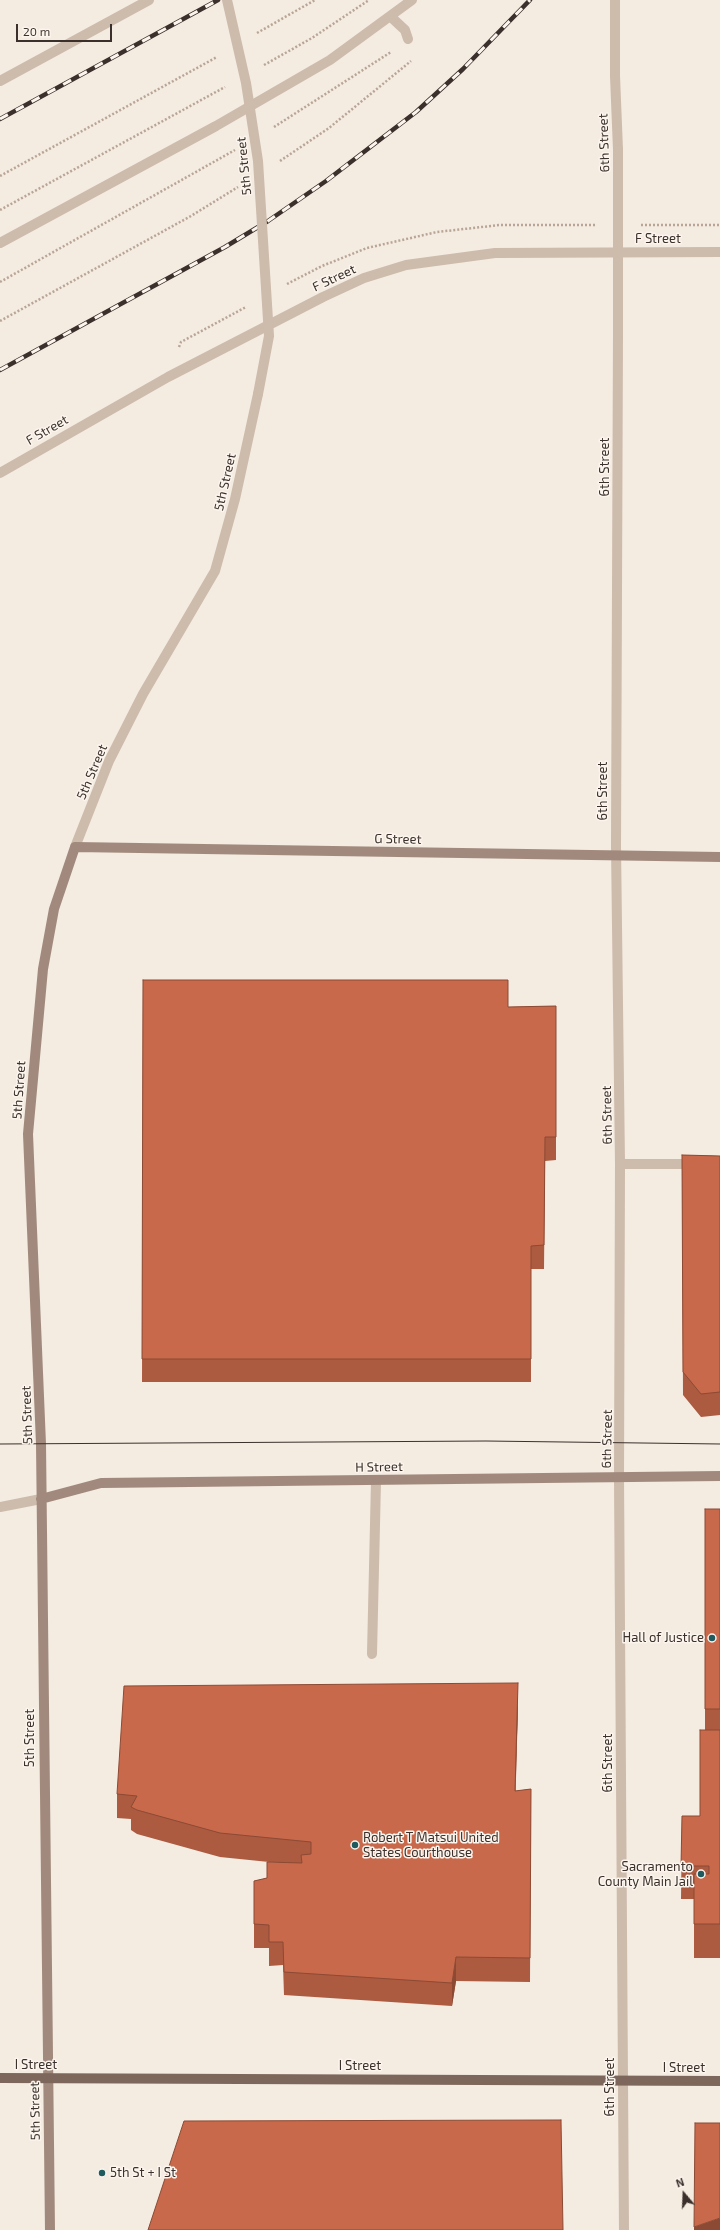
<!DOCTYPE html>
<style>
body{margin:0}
#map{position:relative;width:720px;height:2230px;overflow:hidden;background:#f4ebe1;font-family:"Exo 2",sans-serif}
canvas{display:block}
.north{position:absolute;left:664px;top:2174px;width:40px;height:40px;-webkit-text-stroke:3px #fbf5ee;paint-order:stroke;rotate:341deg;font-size:11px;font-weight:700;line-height:16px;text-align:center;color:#3b302b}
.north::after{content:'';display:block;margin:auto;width:14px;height:18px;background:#3b302b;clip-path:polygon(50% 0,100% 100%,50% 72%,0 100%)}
.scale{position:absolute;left:16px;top:24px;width:96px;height:18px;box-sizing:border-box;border:2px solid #3b302b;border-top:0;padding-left:5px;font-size:12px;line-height:14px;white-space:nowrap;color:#3b302b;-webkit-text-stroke:3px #fbf5ee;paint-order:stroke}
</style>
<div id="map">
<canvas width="720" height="2230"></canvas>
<div class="north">N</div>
<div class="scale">20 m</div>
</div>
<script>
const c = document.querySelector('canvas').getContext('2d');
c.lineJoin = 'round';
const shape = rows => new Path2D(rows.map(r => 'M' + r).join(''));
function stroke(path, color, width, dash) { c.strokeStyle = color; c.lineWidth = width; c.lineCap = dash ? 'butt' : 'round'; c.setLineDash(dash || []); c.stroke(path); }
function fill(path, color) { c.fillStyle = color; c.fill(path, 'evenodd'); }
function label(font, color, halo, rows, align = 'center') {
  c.font = font + ' "Exo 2",sans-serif'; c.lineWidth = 3; c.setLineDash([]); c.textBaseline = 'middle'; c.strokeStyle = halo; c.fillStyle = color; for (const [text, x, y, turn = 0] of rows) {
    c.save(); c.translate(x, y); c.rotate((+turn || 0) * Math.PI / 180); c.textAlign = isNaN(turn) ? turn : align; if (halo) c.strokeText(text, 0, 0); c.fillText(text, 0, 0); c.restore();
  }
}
stroke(shape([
 [257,33,315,0],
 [264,65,312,38,369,0],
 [274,127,391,52],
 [280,161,329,128,411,61],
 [0,176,217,57],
 [0,210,225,87],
 [641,225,720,225],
 [0,282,235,150],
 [287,284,322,266,367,248,437,232,500,225,596,225],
 [0,321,191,216,238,187],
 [179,347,181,342,246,307]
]), '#b9a596', 2.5, [2, 2]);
stroke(shape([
 [391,17,405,30,408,39],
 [0,81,149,0],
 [0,243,216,126,330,60,412,0],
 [620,1164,720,1164],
 [0,1507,41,1499],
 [372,1654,376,1481]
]), '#cdbbac', 10);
stroke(shape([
 [615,0,615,76,618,150],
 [618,334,616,846,620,1164,619,1477,624,2230],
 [0,473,168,377,323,297,364,278,406,265,495,253,720,252],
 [75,847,109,761,143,694,215,571,235,499,258,394]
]), '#cdbbac', 10);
stroke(shape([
 [41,1499,101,1483,720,1476],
 [50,2230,41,1444,28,1134,43,969,54,909,75,847,720,857]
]), '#a18a7d', 10);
stroke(shape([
 [0,2078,720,2081]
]), '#7d675c', 10);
stroke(shape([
 [0,1444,486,1441,720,1444]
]), '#3b302b', 1);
const rail = shape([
 [0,119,218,0],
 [0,370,225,247,268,221,326,181,416,112,463,69,530,0]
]);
stroke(rail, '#3b302b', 4.5);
stroke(rail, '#fbf5ee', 3, [9]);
stroke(shape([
 [227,0,246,83,258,161,269,336,258,394],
 [618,150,618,334]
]), '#cdbbac', 10);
fill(shape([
 [143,980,508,1007,556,1006,556,1160,545,1161,544,1269,531,1269,531,1382,142,1382],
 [682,1155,720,1156,720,1415,701,1417,683,1395],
 [705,1509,720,1509,720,1958,694,1958,694,1899,681,1899,682,1816,700,1816,705,1730],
 [518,1706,515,1791,531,1789,530,1982,456,1981,452,2006,284,1995,283,1965,269,1966,269,1948,254,1948,254,1881,267,1878,279,1863,220,1857,137,1834,131,1830,131,1819,117,1818,117,1794]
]), '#ac5a40');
fill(shape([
 [518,1683,518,1706,515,1814,515,1791],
 [456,1957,456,1981,452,2006,452,1983],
 [720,2218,720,2230,694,2230,694,2227]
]), '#8c4a34');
const building = shape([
 [143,980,508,980,508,1007,556,1006,556,1137,545,1137,544,1245,531,1246,531,1359,142,1359,143,980],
 [682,1155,720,1156,720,1392,701,1394,683,1372,682,1155],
 [705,1509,720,1509,720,1709,705,1709,705,1509],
 [518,1683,515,1791,531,1789,530,1958,456,1957,452,1983,284,1972,283,1942,269,1942,269,1925,254,1924,254,1881,267,1878,267,1862,302,1863,301,1855,311,1854,311,1842,220,1833,137,1810,131,1807,137,1796,117,1794,124,1686,518,1683],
 [700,1730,720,1730,720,1924,694,1924,694,1874,709,1874,709,1866,681,1866,682,1816,700,1816,700,1730],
 [561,2120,563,2230,148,2230,184,2121,561,2120],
 [695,2123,720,2123,720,2218,694,2227,695,2123]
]);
fill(building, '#c8694b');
stroke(building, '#8c4a34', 1);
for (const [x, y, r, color] of [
 [712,1638,4,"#1f5a5e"],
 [355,1845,4,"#1f5a5e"],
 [701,1874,4,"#1f5a5e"],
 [102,2173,4,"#1f5a5e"]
]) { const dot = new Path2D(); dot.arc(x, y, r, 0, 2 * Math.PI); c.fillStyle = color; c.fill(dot); stroke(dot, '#fbf5ee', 1.5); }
label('13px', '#3b302b', '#fbf5ee', [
 ["6th Street",604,143,-92],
 ["5th Street",244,166,-96],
 ["F Street",658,239],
 ["F Street",334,278,-25],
 ["F Street",47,430,-30],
 ["6th Street",605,467,-90],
 ["5th Street",225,482,-77],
 ["5th Street",92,772,-67],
 ["6th Street",603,791,-90],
 ["G Street",398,839,1],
 ["5th Street",19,1090,-86],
 ["6th Street",607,1115,-91],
 ["5th Street",27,1415,-92],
 ["6th Street",607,1439,-89],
 ["H Street",379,1467,-1],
 ["5th Street",30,1738,-90],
 ["6th Street",608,1763,-90],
 ["I Street",36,2065],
 ["I Street",360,2066],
 ["I Street",684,2068],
 ["6th Street",610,2087,-90],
 ["5th Street",35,2111,-91]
]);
label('13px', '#3b302b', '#fbf5ee', [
 ["Hall of Justice",704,1638],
 ["Robert T Matsui United",363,1838,"left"],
 ["States Courthouse",363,1853,"left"],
 ["Sacramento",693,1867],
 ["County Main Jail",693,1882],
 ["5th St + I St",110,2173,"left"]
], 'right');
</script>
